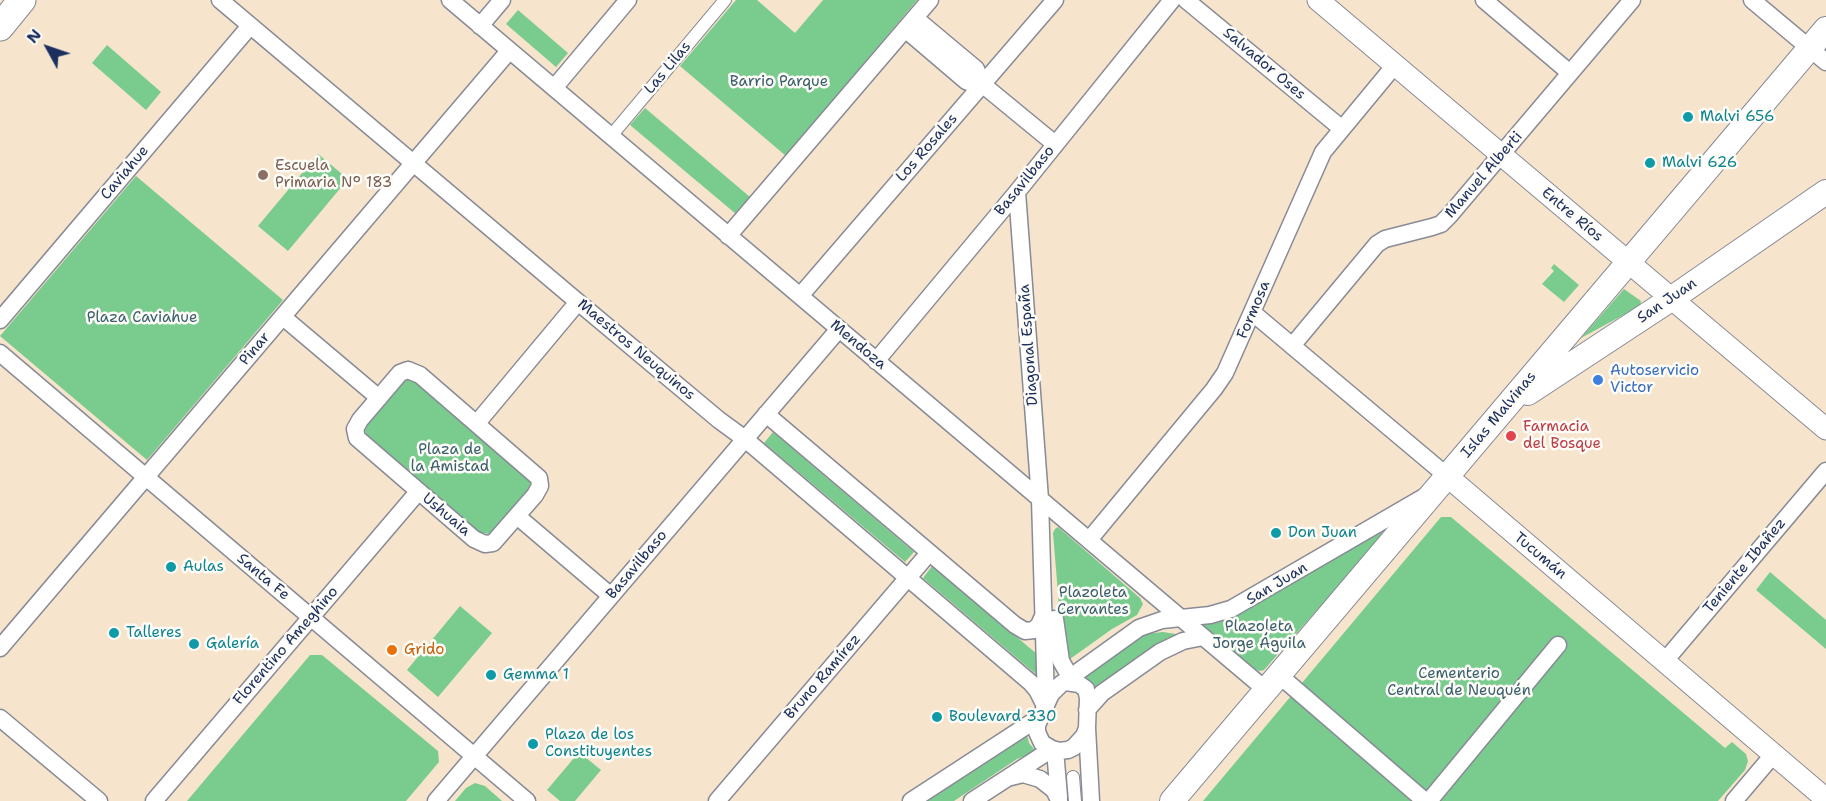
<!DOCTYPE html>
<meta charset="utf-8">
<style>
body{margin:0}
#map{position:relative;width:1826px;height:801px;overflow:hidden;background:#f6e4cd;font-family:"Shantell Sans",sans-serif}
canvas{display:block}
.north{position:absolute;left:18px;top:18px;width:60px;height:60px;-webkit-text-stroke:4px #fdfcf7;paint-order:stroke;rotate:310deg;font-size:16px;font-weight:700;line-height:24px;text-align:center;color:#1b2f5e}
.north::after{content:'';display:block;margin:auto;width:21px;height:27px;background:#1b2f5e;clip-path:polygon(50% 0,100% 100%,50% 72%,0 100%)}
</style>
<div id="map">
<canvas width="1826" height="801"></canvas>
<div class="north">N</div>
</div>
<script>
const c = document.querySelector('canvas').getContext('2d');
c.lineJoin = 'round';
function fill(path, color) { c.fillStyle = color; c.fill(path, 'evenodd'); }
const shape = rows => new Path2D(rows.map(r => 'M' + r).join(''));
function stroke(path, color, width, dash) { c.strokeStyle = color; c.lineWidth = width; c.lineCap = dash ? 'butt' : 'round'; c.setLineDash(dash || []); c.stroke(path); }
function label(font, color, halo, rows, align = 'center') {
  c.font = font + ' "Shantell Sans",sans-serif'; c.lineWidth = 5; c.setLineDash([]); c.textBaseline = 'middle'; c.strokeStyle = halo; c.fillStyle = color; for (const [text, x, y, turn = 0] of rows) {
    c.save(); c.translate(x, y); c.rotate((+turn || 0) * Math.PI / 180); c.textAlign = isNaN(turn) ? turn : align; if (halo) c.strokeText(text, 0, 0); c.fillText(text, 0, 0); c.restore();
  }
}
fill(shape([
 [736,0,757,0,795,33,823,0,917,0,786,156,680,66],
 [518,10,568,53,556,67,506,24],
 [107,45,161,92,146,110,92,63],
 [645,108,750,197,736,214,630,125],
 [318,154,348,179,288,251,258,226],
 [136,176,283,300,147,460,0,336],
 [1554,264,1579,285,1564,302,1542,284,1554,271,1551,268],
 [1624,289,1641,301,1640,306,1581,338],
 [409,379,417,382,531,482,528,490,490,534,479,532,366,435,365,430,368,424,402,383],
 [773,432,914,552,905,562,764,443],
 [1441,517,1451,517,1725,748,1732,742,1746,754,1748,761,1745,770,1718,801,1203,801],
 [1058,527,1140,598,1143,604,1137,615,1112,629,1070,659,1063,654,1053,533,1055,529],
 [1378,532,1381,532,1383,535,1264,670,1259,671,1254,668,1202,624,1220,622,1235,616],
 [932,566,1037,654,1038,676,923,578],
 [1770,572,1826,620,1826,649,1756,590],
 [460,606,492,633,438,697,407,670],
 [1163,632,1182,635,1094,692,1081,675,1131,641,1145,634],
 [310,655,322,655,438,751,439,762,406,801,187,801],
 [1027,735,1029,743,1034,749,1033,753,1017,759,954,801,927,801],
 [579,752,601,770,575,801,560,801,547,790],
 [475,783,485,786,502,801,455,801,466,788]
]), '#7acc8e');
const pedestrian = shape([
 [611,136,725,0],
 [1073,777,1075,801]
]);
const minor = shape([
 [220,0,578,302,719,420,745,439,1031,683,1037,690,1045,706],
 [450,0,1266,690],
 [1186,0,1341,128],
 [1484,0,1570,73],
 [1752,0,1826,62],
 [915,18,976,69,982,84,1055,144],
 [480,26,502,0],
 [905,29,966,81,974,84,982,84],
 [554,88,628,0],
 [1017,192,1040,499,1046,702],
 [728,236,930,0],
 [800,296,1055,0],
 [1253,313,1447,476],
 [283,317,379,398],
 [0,320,250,26],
 [1292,346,1377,244,1385,239,1432,227,1441,224,1449,216,1632,0],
 [0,353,527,801],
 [876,361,1017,192,1172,0],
 [408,370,420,375,539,478,540,486,535,495,493,543,485,544,474,539,357,438,355,429,360,420,400,373,408,370],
 [766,414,1015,625,1025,631,1034,630,1039,625,1044,614],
 [477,423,578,302],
 [517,516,611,596],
 [1089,540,1214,389,1225,373,1323,152,1395,65],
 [1055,619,1061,661,1073,682],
 [0,648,509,51],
 [1664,662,1826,471],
 [1279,675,1425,801],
 [1066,682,1079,684,1086,689,1088,698,1087,728,1084,736,1074,747,1068,750,1059,751,1052,749,1042,743,1037,732,1037,725,1051,694,1061,684,1066,682],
 [1061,684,1139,628,1162,620,1210,615,1231,609,1424,497],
 [1087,710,1102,693,1160,652,1183,641,1203,637],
 [0,718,99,801],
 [1087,728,1091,801],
 [1055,750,1059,797],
 [1011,777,1023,774,1040,779,1054,790,1059,800],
 [154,801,418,492],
 [436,801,839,329],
 [717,801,929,553],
 [911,801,1040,717],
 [972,801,1052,749],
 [1429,801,1558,645],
 [1734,801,1773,755]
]);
const tertiary = shape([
 [1318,0,1826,429],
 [1447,476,1826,799]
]);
const secondary = shape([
 [1528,393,1671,299,1826,192],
 [1172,801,1826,29]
]);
const primary = shape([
 [0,27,22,0]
]);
stroke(pedestrian, '#888a96', 14);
stroke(minor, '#888a96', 19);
stroke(tertiary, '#888a96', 23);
stroke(secondary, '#888a96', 26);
stroke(primary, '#888a96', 29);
stroke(pedestrian, '#fff', 12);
stroke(minor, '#fff', 16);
stroke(tertiary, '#fff', 21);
stroke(secondary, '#fff', 24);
stroke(primary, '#fff', 27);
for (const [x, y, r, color] of [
 [1688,117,6,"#0f9aa8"],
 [1650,163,6,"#0f9aa8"],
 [263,175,6,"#8d6e63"],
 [1598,380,6,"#3f7fe0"],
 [1511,436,6,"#e0444e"],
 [1276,533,6,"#0f9aa8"],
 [171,567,6,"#0f9aa8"],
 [114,633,6,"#0f9aa8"],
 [194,644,6,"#0f9aa8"],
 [392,650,6,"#e8710a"],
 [491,675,6,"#0f9aa8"],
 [937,717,6,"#0f9aa8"],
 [533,744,6,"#0f9aa8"]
]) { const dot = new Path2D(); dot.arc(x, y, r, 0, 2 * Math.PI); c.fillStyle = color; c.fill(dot); stroke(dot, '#fdfcf7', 2); }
label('15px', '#1b2f5e', '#fdfcf7', [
 ["Salvador Oses",1264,64,40],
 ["Las Lilas",668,68,-50],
 ["Los Rosales",927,148,-49],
 ["Caviahue",125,173,-50],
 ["Manuel Alberti",1484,175,-49],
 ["Basavilbaso",1025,181,-51],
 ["Entre Ríos",1572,215,40],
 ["San Juan",1667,301,-34],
 ["Formosa",1254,310,-67],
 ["Mendoza",858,345,40],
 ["Diagonal España",1029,345,-94],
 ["Pinar",255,349,-50],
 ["Maestros Neuquinos",636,350,40],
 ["Islas Malvinas",1499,415,-50],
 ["Ushuaia",446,515,40],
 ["Tucumán",1540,556,40],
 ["Basavilbaso",637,565,-50],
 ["Teniente Ibañez",1745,566,-50],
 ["Santa Fe",263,577,40],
 ["San Juan",1277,584,-31],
 ["Florentino Ameghino",286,646,-49],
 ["Bruno Ramírez",823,677,-49]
]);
label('15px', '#385e6c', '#fdfcf7', [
 ["Barrio Parque",779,82],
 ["Plaza Caviahue",142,318],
 ["Plaza de",450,450],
 ["la Amistad",450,467],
 ["Plazoleta",1093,593],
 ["Cervantes",1093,610],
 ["Plazoleta",1259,627],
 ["Jorge Águila",1259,644],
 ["Cementerio",1459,674],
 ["Central de Neuquén",1459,691]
]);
label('15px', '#0d838f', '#fdfcf7', [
 ["Malvi 656",1700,117],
 ["Malvi 626",1662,163],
 ["Don Juan",1288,533],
 ["Aulas",183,567],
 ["Talleres",126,633],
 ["Galería",206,644],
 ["Gemma 1",503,675],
 ["Boulevard 330",949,717],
 ["Plaza de los",545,735],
 ["Constituyentes",545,752]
], 'left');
label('15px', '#785e54', '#fdfcf7', [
 ["Escuela",275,166],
 ["Primaria N° 183",275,183]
], 'left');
label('15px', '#366cbe', '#fdfcf7', [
 ["Autoservicio",1610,371],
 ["Victor",1610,388]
], 'left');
label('15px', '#be3a42', '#fdfcf7', [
 ["Farmacia",1523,427],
 ["del Bosque",1523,444]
], 'left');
label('15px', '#c56008', '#fdfcf7', [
 ["Grido",404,650]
], 'left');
</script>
